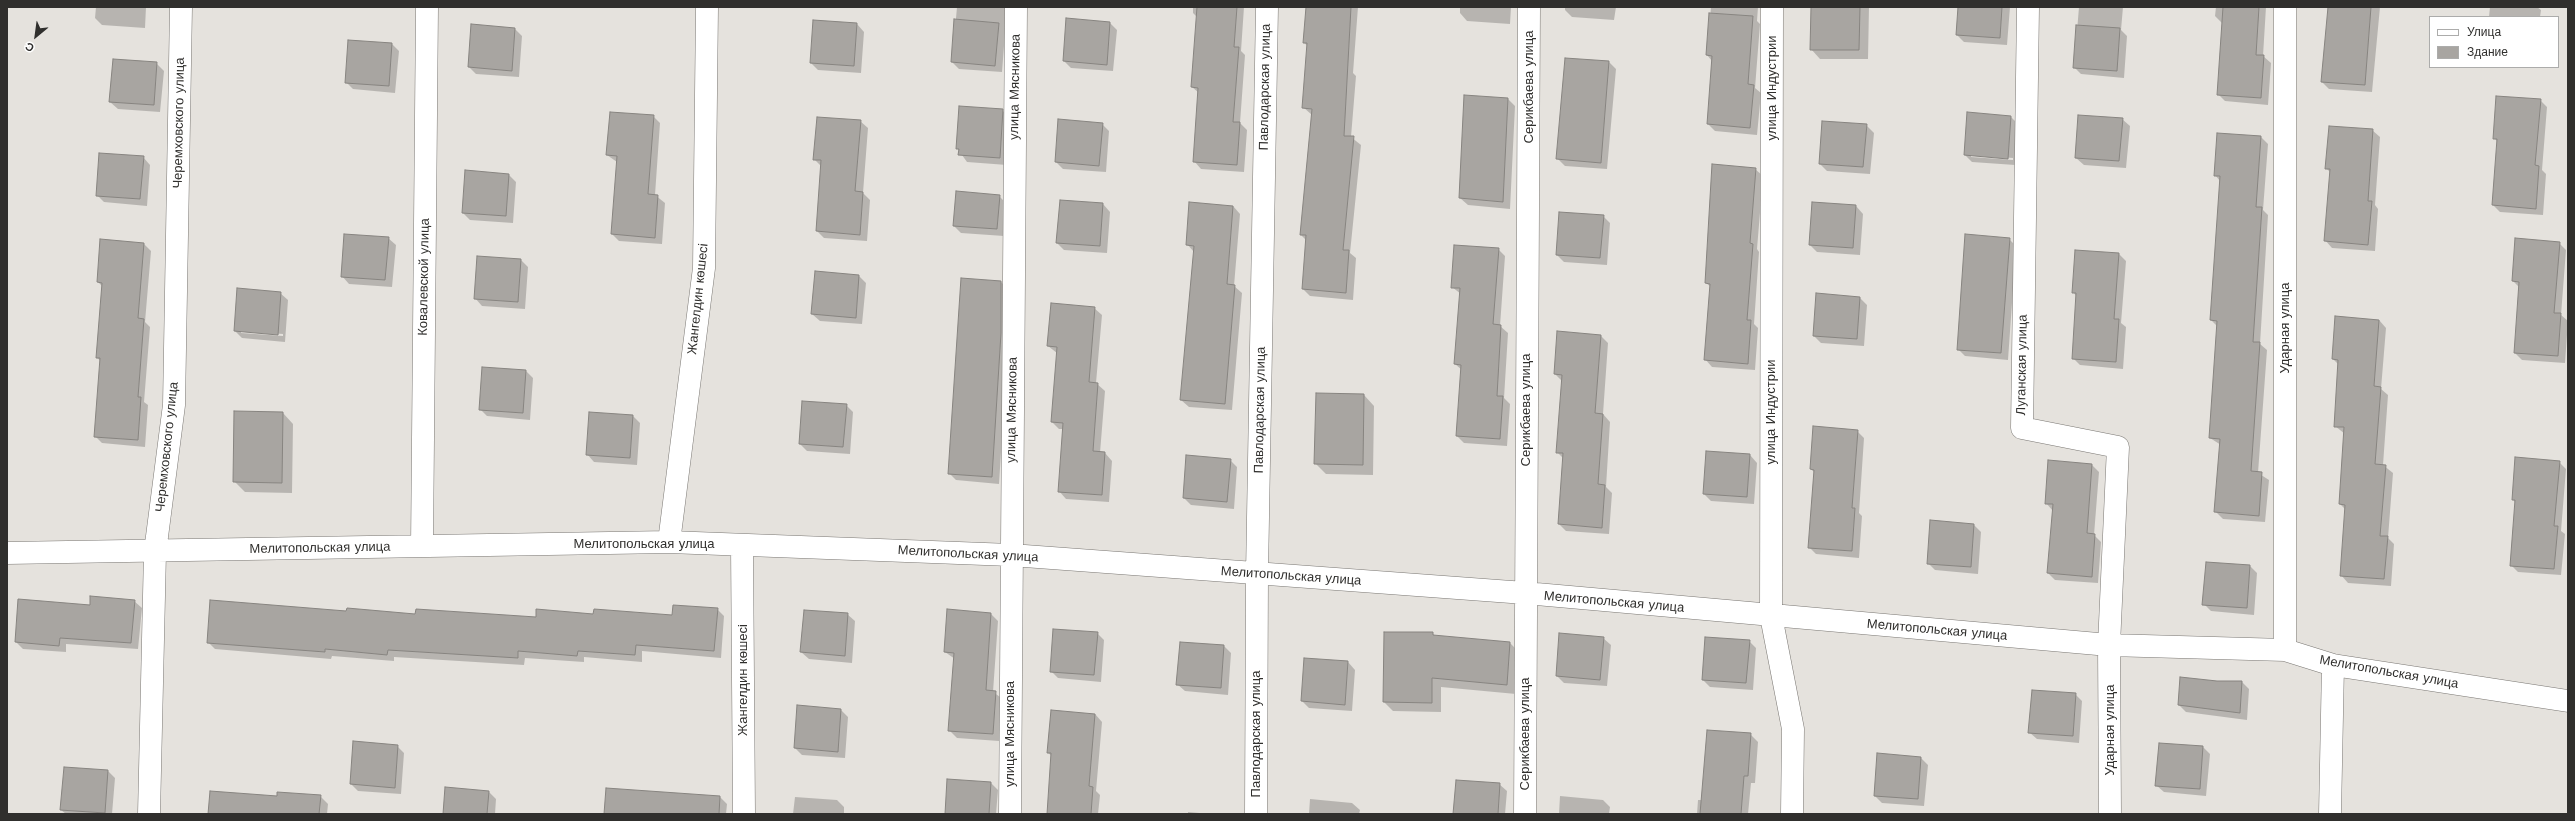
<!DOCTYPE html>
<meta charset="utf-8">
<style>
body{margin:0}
#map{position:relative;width:2575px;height:821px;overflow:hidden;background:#e5e2dd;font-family:"Work Sans",sans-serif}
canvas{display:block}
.frame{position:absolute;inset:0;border:8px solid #302f2d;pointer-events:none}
.legend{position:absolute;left:2429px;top:16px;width:130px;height:52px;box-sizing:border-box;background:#fff;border:1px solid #acacab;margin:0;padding:5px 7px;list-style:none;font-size:12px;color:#302f2d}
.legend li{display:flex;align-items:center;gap:8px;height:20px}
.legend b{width:20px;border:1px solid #acacab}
.north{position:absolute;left:16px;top:16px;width:40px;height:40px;-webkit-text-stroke:3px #fff;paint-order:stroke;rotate:209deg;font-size:11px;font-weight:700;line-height:16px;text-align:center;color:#302f2d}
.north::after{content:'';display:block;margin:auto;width:14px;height:18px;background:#302f2d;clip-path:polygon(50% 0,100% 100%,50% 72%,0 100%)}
</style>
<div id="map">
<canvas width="2575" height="821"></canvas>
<div class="frame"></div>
<ul class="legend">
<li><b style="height:5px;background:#fff"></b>Улица</li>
<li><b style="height:11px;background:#a8a5a1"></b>Здание</li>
</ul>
<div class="north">С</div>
</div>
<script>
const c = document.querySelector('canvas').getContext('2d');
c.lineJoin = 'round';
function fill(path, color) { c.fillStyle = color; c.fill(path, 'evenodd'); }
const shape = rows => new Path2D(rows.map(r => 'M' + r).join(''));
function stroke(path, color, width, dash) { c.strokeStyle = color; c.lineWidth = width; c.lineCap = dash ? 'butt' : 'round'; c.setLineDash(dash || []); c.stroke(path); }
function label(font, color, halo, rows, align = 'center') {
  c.font = font + ' "Work Sans",sans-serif'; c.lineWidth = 3; c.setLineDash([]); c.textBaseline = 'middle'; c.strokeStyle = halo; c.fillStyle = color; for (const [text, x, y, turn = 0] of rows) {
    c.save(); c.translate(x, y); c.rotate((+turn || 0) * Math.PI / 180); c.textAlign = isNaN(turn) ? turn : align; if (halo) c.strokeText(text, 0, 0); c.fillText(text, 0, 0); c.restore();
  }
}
fill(shape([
 [96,7,146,7,145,28,102,25,95,18],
 [957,7,1007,7,1002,72,959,69,952,62],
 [1193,7,1244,7,1241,51,1245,55,1240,123,1247,130,1244,172,1201,169,1194,161,1199,93,1192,87,1197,17,1193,13],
 [1307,7,1358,7,1353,73,1356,76,1351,137,1361,145,1350,253,1356,258,1353,300,1310,296,1303,289,1306,240,1301,235,1312,115,1303,107,1308,46,1304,43],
 [1460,7,1511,7,1510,24,1467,21,1460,13],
 [1565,7,1616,7,1614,20,1572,17,1565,10],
 [1711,7,1758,7,1757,21,1760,24,1755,88,1761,93,1757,135,1715,131,1708,124,1712,61,1707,55],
 [1812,7,1869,7,1868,59,1820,59,1811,49],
 [1959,7,2010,7,2007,45,1964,42,1957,35],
 [2079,7,2123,7,2121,30,2127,36,2124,78,2081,74,2074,67],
 [2216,7,2266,7,2263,56,2271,63,2268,105,2225,101,2218,94,2222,23,2215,16],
 [2329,7,2380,7,2372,92,2329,89,2322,82],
 [2490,7,2537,7,2541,10,2540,17,2489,17],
 [1067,19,1110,23,1117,30,1113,71,1071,68,1064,61],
 [857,24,864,32,861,73,818,70,811,63],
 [515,29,522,36,519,77,476,74,469,67],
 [392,44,399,51,395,93,353,89,346,82],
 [1609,62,1616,69,1607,169,1565,166,1558,159],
 [156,63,164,71,160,112,118,109,110,102],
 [1465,96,1508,99,1515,106,1510,209,1468,205,1460,198],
 [2540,100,2547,107,2542,170,2546,174,2543,215,2500,212,2493,205,2498,142,2494,138],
 [1002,110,1009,117,1007,165,967,162,957,148],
 [653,116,660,123,655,195,665,203,662,244,619,241,612,234,617,162,607,155],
 [2011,117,2018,124,2015,165,1972,162,1965,155],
 [1971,155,2013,158,2013,160,1971,157],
 [2122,119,2130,126,2126,168,2084,165,2076,158],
 [860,121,868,128,863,193,870,200,867,241,824,238,817,231,821,166,814,159],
 [1102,124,1109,131,1106,172,1063,169,1056,162],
 [1866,125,1874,133,1870,174,1827,171,1820,164],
 [2372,130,2380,137,2375,205,2378,209,2375,251,2332,248,2325,240,2331,173,2326,168],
 [2261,137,2268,144,2263,210,2268,215,2260,344,2267,350,2258,473,2269,480,2265,522,2223,519,2215,511,2221,445,2210,438,2218,327,2211,320,2220,181,2215,175],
 [143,157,150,165,147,206,104,202,97,195],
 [1755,169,1763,176,1757,249,1759,252,1754,324,1758,328,1755,370,1712,367,1705,359,1711,287,1706,283],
 [509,175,516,182,513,223,470,220,463,213],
 [999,196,1006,203,1004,236,961,233,954,226],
 [1060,201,1103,204,1110,212,1107,253,1064,250,1057,243],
 [1813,203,1856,206,1863,214,1860,255,1817,252,1810,245],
 [1233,206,1240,214,1234,286,1242,293,1232,410,1189,407,1181,400,1194,252,1187,244],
 [1603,216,1610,223,1607,265,1564,262,1557,255],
 [388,238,396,245,392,287,349,284,342,276],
 [2009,239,2016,246,2008,360,1965,356,1958,349],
 [101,240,144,244,151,251,145,322,150,327,144,402,148,405,145,447,102,443,95,436,101,361,97,358,103,287,98,282],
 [2559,243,2566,250,2561,315,2568,321,2565,363,2522,360,2515,353,2520,288,2513,281],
 [1498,249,1505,256,1500,326,1508,333,1504,398,1510,404,1507,446,1464,443,1457,436,1462,370,1455,364,1461,294,1452,287],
 [2119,254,2126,261,2121,323,2126,327,2123,369,2080,365,2073,358,2077,297,2073,292],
 [521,260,528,267,525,309,482,306,475,298],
 [859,276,866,283,862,324,820,321,812,314],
 [962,279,1001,282,1008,289,1008,341,999,484,956,480,949,473],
 [280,293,288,300,285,342,242,338,235,331],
 [241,331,283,334,283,336,241,333],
 [1817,294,1860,298,1867,305,1864,346,1821,343,1814,336],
 [1094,308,1102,315,1096,383,1105,391,1100,453,1105,453,1112,461,1109,502,1066,499,1059,491,1064,429,1059,429,1052,422,1057,353,1048,346],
 [2336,317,2379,320,2386,328,2381,389,2388,395,2383,465,2393,473,2388,538,2394,544,2391,586,2348,583,2341,575,2346,510,2340,504,2345,434,2335,426,2339,365,2333,359],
 [1558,332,1601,336,1608,343,1603,414,1610,422,1606,487,1612,493,1609,534,1566,531,1559,524,1564,459,1557,452,1562,381,1555,374],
 [526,371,533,378,530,420,487,416,480,409],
 [1364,395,1374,406,1373,475,1326,474,1315,463],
 [846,405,853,412,850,454,807,451,800,444],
 [283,413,293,424,292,493,245,492,234,481],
 [633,416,640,423,637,465,594,462,587,454],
 [1857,431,1864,438,1859,513,1862,516,1859,558,1816,554,1809,547,1814,472,1811,469],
 [1750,455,1757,463,1754,504,1711,501,1704,494],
 [1230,460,1237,467,1234,509,1191,505,1184,498],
 [2559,462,2566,469,2561,531,2565,534,2561,575,2518,572,2511,565,2516,503,2513,500],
 [2092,465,2099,472,2094,535,2101,542,2098,583,2055,580,2048,573,2053,511,2046,503],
 [1931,521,1974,525,1981,532,1978,574,1935,570,1928,563],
 [2250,566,2257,573,2254,615,2211,611,2204,604],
 [134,601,142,608,138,649,66,644,66,652,23,649,16,642,91,606],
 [717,609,724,616,721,658,642,651,642,662,584,657,584,662,525,658,524,665,394,657,394,661,332,656,331,659,215,649,208,642,347,612,537,618,594,615,673,616],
 [847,614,855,621,852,663,809,659,801,652],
 [991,614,998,621,993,692,1003,699,999,741,957,738,949,730,955,659,945,652],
 [1097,633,1104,640,1101,682,1058,678,1051,671],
 [1385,633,1432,633,1435,636,1510,643,1519,652,1516,694,1441,687,1441,712,1393,711,1384,702],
 [1603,638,1611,645,1607,686,1564,683,1557,676],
 [1749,641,1756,648,1753,690,1710,687,1703,680],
 [1224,646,1231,653,1228,695,1185,691,1177,684],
 [1348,662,1355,670,1352,711,1309,708,1302,701],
 [2217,682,2242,682,2249,689,2247,720,2186,712,2179,705],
 [2075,694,2082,701,2079,743,2037,739,2029,732],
 [841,710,848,717,845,758,802,755,795,748],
 [1095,714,1102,722,1096,791,1100,795,1098,814,1048,814,1052,756,1048,753],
 [1750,734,1758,742,1755,783,1751,783,1748,814,1697,814,1698,800,1702,800],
 [397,746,404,753,401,794,358,791,351,784],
 [2203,747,2210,754,2206,796,2164,792,2156,785],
 [1921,758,1928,765,1924,806,1882,803,1875,796],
 [108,771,115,778,112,814,66,814,61,810],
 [991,783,998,790,996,814,946,814],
 [1499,784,1507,791,1505,814,1454,814],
 [489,792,496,799,495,814,444,814],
 [320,796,328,804,327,814,209,814,277,797],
 [1560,796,1603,800,1610,807,1609,814,1559,814],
 [720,797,727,804,726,814,605,814],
 [795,797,837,800,844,807,844,814,793,814],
 [1310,799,1352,803,1360,810,1359,814,1309,814],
 [1188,812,1211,814,1188,814]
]), '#0003');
const building = shape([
 [1197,7,1237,7,1234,47,1239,47,1233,122,1240,122,1237,165,1193,162,1198,88,1191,87,1197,7],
 [1306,7,1351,7,1344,136,1354,136,1343,250,1349,250,1346,293,1302,289,1306,235,1300,235,1312,109,1302,108,1307,43,1303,43,1306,7],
 [1811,7,1860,7,1859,50,1810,50,1811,7],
 [1958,7,2002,7,2000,38,1956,35,1958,7],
 [2223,7,2259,7,2256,55,2264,55,2261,98,2217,95,2223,7],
 [2328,7,2371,7,2365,85,2321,82,2328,7],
 [1709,13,1753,16,1748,84,1754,85,1750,128,1707,124,1712,56,1706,55,1709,13],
 [1066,18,1110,22,1107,65,1063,61,1066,18],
 [954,19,999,23,995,66,951,62,954,19],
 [813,20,857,23,854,66,810,63,813,20],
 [471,24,515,28,512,71,468,67,471,24],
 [2076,25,2120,28,2117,71,2073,68,2076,25],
 [348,40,392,43,389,86,345,83,348,40],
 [1565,58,1609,61,1601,163,1556,159,1565,58],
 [113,59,157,62,154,105,109,102,113,59],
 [1464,95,1508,98,1503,202,1459,198,1464,95],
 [2496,96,2541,99,2535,165,2539,166,2536,209,2492,205,2497,139,2493,139,2496,96],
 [959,106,1003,109,1000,158,958,155,959,149,956,149,959,106],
 [610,112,654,115,648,194,658,195,655,238,611,234,617,156,606,155,610,112],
 [1967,112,2011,116,2008,159,1964,155,1967,112],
 [2078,115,2123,118,2119,161,2075,158,2078,115],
 [817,117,861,120,855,191,863,192,860,235,816,231,821,160,813,160,817,117],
 [1058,119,1103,123,1099,166,1055,162,1058,119],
 [1822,121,1867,124,1863,167,1819,164,1822,121],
 [2329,126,2373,129,2368,201,2372,201,2368,245,2324,241,2330,169,2325,169,2329,126],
 [2217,133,2261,136,2256,207,2262,207,2253,342,2260,342,2251,471,2262,472,2259,516,2214,512,2220,439,2209,438,2217,321,2210,320,2220,176,2214,176,2217,133],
 [99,153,144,156,140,199,96,196,99,153],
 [1712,164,1756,168,1750,243,1753,244,1747,320,1751,320,1748,364,1704,360,1710,284,1705,283,1712,164],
 [465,170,509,174,506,216,462,213,465,170],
 [956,191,1000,195,997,229,953,226,956,191],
 [1060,200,1103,203,1100,246,1056,243,1060,200],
 [1189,202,1233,206,1227,284,1235,285,1225,404,1180,400,1194,246,1186,245,1189,202],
 [1812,202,1856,205,1853,248,1809,245,1812,202],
 [1559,212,1604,215,1600,258,1556,255,1559,212],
 [344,234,389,237,385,280,341,277,344,234],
 [1965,234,2010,238,2001,353,1957,350,1965,234],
 [2515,238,2560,242,2554,313,2561,313,2558,356,2514,353,2519,282,2512,281,2515,238],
 [100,239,144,243,138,318,144,319,138,397,141,397,138,440,94,437,100,358,96,358,102,283,97,282,100,239],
 [1454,245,1499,248,1493,324,1501,325,1497,396,1503,396,1500,439,1456,436,1461,365,1454,364,1460,288,1451,288,1454,245],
 [2075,250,2119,253,2114,319,2119,319,2116,362,2072,359,2076,293,2072,293,2075,250],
 [477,256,521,259,518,302,474,299,477,256],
 [815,271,859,275,856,318,811,314,815,271],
 [961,278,1001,281,1001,333,992,477,948,474,961,278],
 [237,288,281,292,278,335,234,331,237,288],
 [1816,293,1860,297,1857,339,1813,336,1816,293],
 [1051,303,1095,307,1089,382,1098,383,1093,451,1105,452,1102,495,1058,492,1063,423,1051,422,1057,347,1047,346,1051,303],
 [2335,316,2379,320,2374,386,2381,387,2375,464,2386,465,2380,536,2388,536,2384,579,2340,576,2345,505,2339,504,2344,427,2334,427,2338,360,2332,359,2335,316],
 [1557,331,1601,335,1595,413,1603,414,1598,484,1605,485,1602,528,1558,524,1563,453,1556,453,1562,375,1554,374,1557,331],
 [482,367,526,370,523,413,479,410,482,367],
 [1316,393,1364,394,1363,465,1314,464,1316,393],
 [802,401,847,404,843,447,799,444,802,401],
 [234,411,283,412,282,483,233,482,234,411],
 [589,412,633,415,630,458,586,455,589,412],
 [1813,426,1858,430,1852,508,1855,508,1852,551,1808,548,1814,470,1810,469,1813,426],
 [1706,451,1750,454,1747,497,1703,494,1706,451],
 [1186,455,1231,459,1227,502,1183,498,1186,455],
 [2515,457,2560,461,2554,526,2558,526,2554,569,2510,566,2515,500,2512,500,2515,457],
 [2048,460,2092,464,2087,533,2095,534,2092,577,2047,573,2053,504,2045,504,2048,460],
 [1930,520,1974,524,1971,567,1927,564,1930,520],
 [2206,562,2250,565,2247,608,2202,605,2206,562],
 [90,596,135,600,131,643,60,638,59,646,15,642,18,599,90,605,90,596],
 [210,600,346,611,347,608,415,614,416,609,536,617,536,609,593,614,594,609,672,615,673,605,718,608,714,651,636,645,635,655,578,651,577,656,518,651,518,658,388,650,387,655,325,649,325,652,207,643,210,600],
 [947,609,991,613,986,690,996,691,993,734,948,731,954,653,944,652,947,609],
 [804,610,848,613,845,656,800,652,804,610],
 [1053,629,1098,632,1094,675,1050,672,1053,629],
 [1384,632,1433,632,1433,635,1510,642,1507,685,1432,678,1432,703,1383,702,1384,632],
 [1559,633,1604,637,1600,680,1556,676,1559,633],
 [1705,637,1750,640,1746,683,1702,680,1705,637],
 [1180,642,1224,645,1221,688,1176,685,1180,642],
 [1304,658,1348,661,1345,705,1301,701,1304,658],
 [2180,677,2217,681,2242,681,2240,713,2178,705,2180,677],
 [2032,690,2076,693,2073,736,2028,733,2032,690],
 [797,705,841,709,838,752,794,748,797,705],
 [1051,710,1095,714,1089,786,1093,787,1091,814,1047,814,1051,753,1047,753,1051,710],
 [1707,730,1751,733,1748,776,1744,776,1741,814,1700,814,1707,730],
 [353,741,398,745,395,788,350,784,353,741],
 [2159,743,2203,746,2200,789,2155,786,2159,743],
 [1877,753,1921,757,1918,799,1874,796,1877,753],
 [64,767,108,770,105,813,60,810,64,767],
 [947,779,991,782,989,814,945,814,947,779],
 [1456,780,1500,783,1498,814,1453,814,1456,780],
 [445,787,489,791,487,814,443,814,445,787],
 [606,788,720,796,719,814,604,814,606,788],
 [210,791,277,796,277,792,321,795,319,814,208,814,210,791]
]);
fill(building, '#a8a5a1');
stroke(building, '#878480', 1);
const minor = shape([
 [1772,7,1771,616,1793,729,1792,814],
 [2028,7,2022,428,2118,447,2109,645,2110,814],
 [2285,7,2285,650],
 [669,542,704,268,707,7],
 [422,546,427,7],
 [742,546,744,814],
 [7,553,669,542,1011,555,1525,593,2109,645,2285,650,2333,665,2568,701],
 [149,814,155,552,174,405,181,7],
 [1010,814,1016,7],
 [1256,814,1257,574,1267,7],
 [1525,814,1529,7],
 [2330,814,2333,665]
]);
stroke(minor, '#7a7773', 23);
stroke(minor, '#fff', 22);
label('13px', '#302f2d', '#fff', [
 ["улица Мясникова",1015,87,-89],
 ["Павлодарская улица",1265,87,-89],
 ["Серикбаева улица",1529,87,-90],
 ["улица Индустрии",1772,88,-90],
 ["Черемховского улица",179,123,-89],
 ["Ковалевской улица",424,277,-89],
 ["Жангелдин көшесі",698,299,-84],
 ["Ударная улица",2285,328,-90],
 ["Луганская улица",2022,365,-89],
 ["улица Мясникова",1012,410,-89],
 ["Павлодарская улица",1260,410,-89],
 ["Серикбаева улица",1526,410,-90],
 ["улица Индустрии",1771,412,-90],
 ["Черемховского улица",167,447,-84],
 ["Мелитопольская улица",644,544],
 ["Мелитопольская улица",320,548,-1],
 ["Мелитопольская улица",968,554,3],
 ["Мелитопольская улица",1291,576,4],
 ["Мелитопольская улица",1614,602,5],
 ["Мелитопольская улица",1937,630,5],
 ["Мелитопольская улица",2389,672,10],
 ["Жангелдин көшесі",743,680,-90],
 ["Ударная улица",2110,730,-90],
 ["улица Мясникова",1010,734,-90],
 ["Павлодарская улица",1256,734,-90],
 ["Серикбаева улица",1525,734,-90]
]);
</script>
